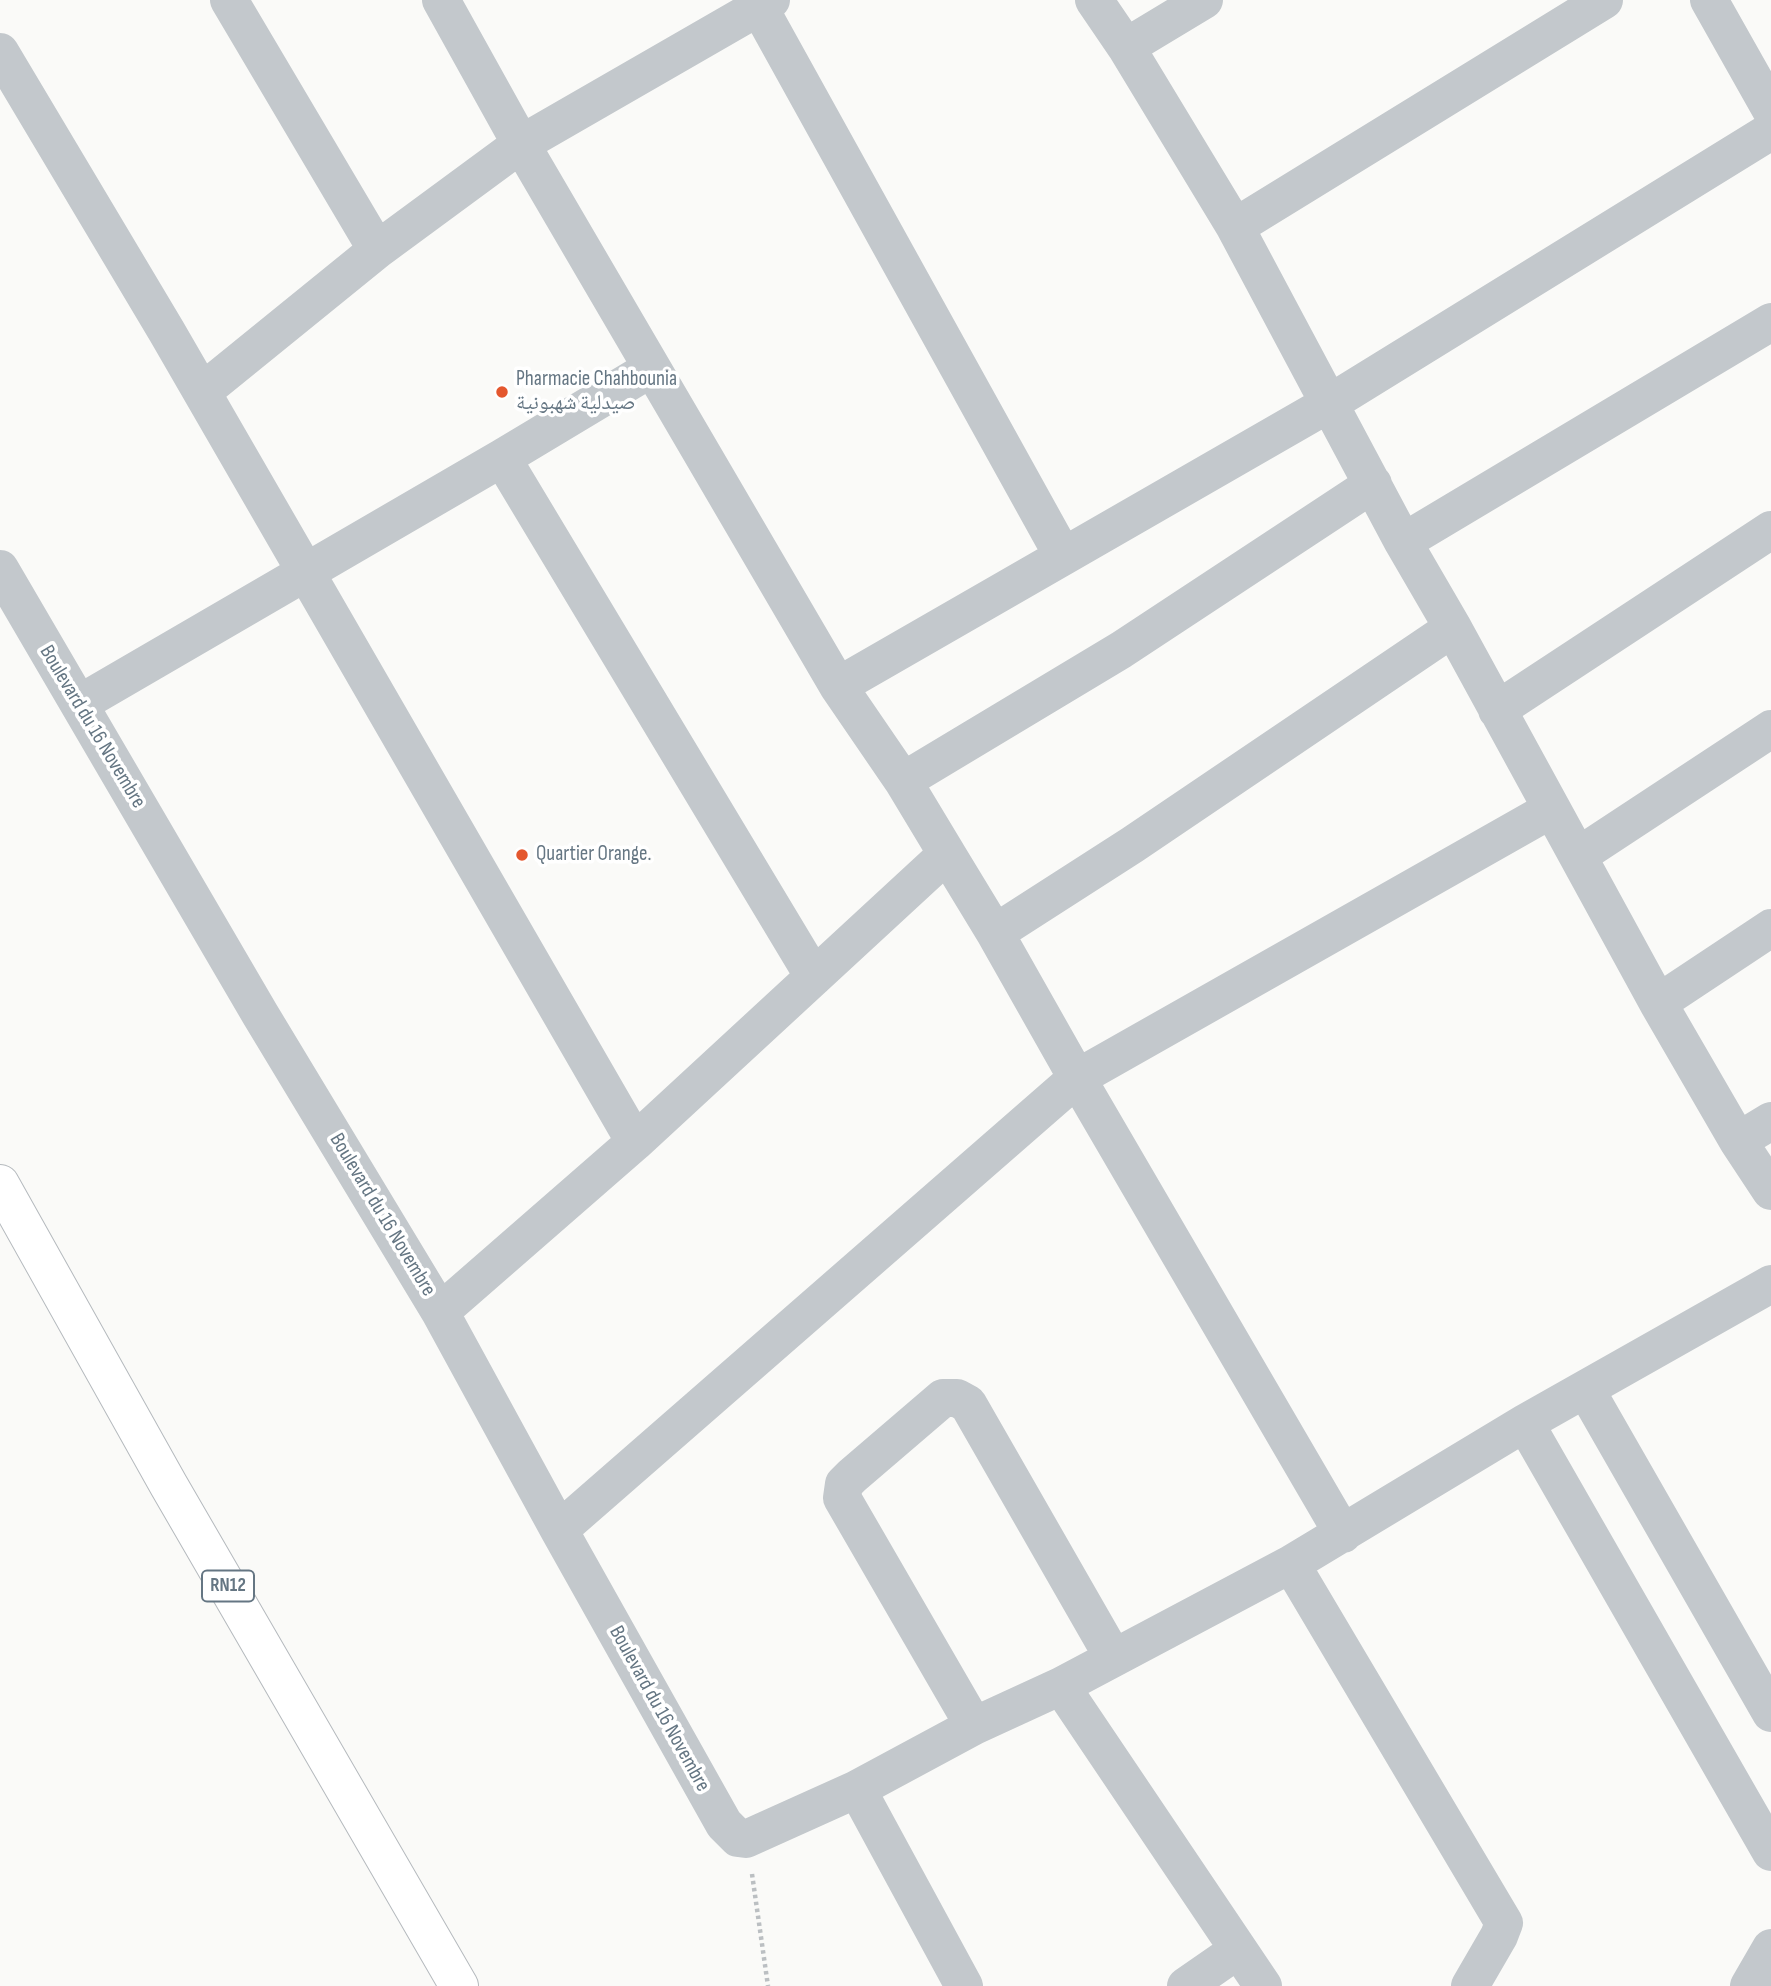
<!DOCTYPE html>
<meta charset="utf-8">
<style>
body{margin:0}
canvas{display:block;background:#fafaf8}
</style>
<canvas width="1771" height="1986"></canvas>
<script>
const c = document.querySelector('canvas').getContext('2d');
c.lineJoin = 'round';
const shape = rows => new Path2D(rows.map(r => 'M' + r).join(''));
function stroke(path, color, width, dash) { c.strokeStyle = color; c.lineWidth = width; c.lineCap = dash ? 'butt' : 'round'; c.setLineDash(dash || []); c.stroke(path); }
function label(font, color, halo, rows, align = 'center') {
  c.font = font + ' "Sofia Sans Condensed","Noto Naskh Arabic",sans-serif'; c.lineWidth = 7; c.setLineDash([]); c.textBaseline = 'middle'; c.strokeStyle = halo; c.fillStyle = color; for (const [text, x, y, turn = 0] of rows) {
    c.save(); c.translate(x, y); c.rotate((+turn || 0) * Math.PI / 180); c.textAlign = isNaN(turn) ? turn : align; if (halo) c.strokeText(text, 0, 0); c.fillText(text, 0, 0); c.restore();
  }
}
const major = shape([
 [0,1184,168,1484,459,1986]
]);
stroke(major, '#b5babe', 40);
stroke(shape([
 [752,1874,768,1986]
]), '#bbbfc2', 4.5, [3.5, 3.5]);
stroke(shape([
 [229,0,377,250],
 [441,0,521,144,838,686,903,781,947,854],
 [755,0,1063,556],
 [1094,0,1126,47,1235,227,1403,542,1453,628,1658,1003,1738,1141,1771,1191],
 [1709,0,1771,110],
 [1126,47,1204,0],
 [0,52,167,332,635,1142],
 [1235,227,1604,0],
 [202,392,377,250,521,144,771,0],
 [502,458,814,977],
 [1403,542,1771,322],
 [0,569,260,1014,440,1312,559,1530,724,1824,738,1838,746,1839,857,1789,974,1726,1061,1686,1291,1564,1525,1423,1771,1284],
 [838,686,1330,403,1771,131],
 [79,704,502,458,652,368],
 [1497,710,1771,530],
 [903,781,1121,650,1373,484],
 [1578,856,1771,729],
 [995,933,1132,845,1453,628],
 [1658,1003,1771,928],
 [1738,1141,1771,1121],
 [440,1312,635,1142,947,854,995,933,1077,1078,1343,1534],
 [1586,1390,1771,1713],
 [1525,1423,1771,1852],
 [559,1530,1077,1078,1552,809],
 [1291,1564,1504,1923,1499,1936,1470,1986],
 [1061,1686,1263,1986],
 [974,1726,842,1498,844,1484,852,1476,943,1398,957,1398,968,1404,1113,1657],
 [857,1789,964,1986],
 [1186,1986,1238,1950],
 [1749,1986,1771,1948]
]), '#c3c8cc', 38);
stroke(major, '#fff', 38);
for (const [x, y, r, color] of [
 [502,392,7,"#e4572e"],
 [522,855,7,"#e4572e"]
]) { const dot = new Path2D(); dot.arc(x, y, r, 0, 2 * Math.PI); c.fillStyle = color; c.fill(dot); stroke(dot, '#fff', 2.5); }
for (const [x, y, w] of [
 [228,1586,52]
]) { const box = new Path2D(); box.roundRect(x - w / 2, y - 15.5, w, 31, 5); c.fillStyle = '#fff'; c.fill(box); stroke(box, '#657683', 2); }
label('bold 19px', '#657683', null, [
 ["RN12",228,1586]
]);
label('21px', '#657683', '#fff', [
 ["Pharmacie Chahbounia",516,380],
 ["صيدلية شهبونية",516,404],
 ["Quartier Orange.",536,855]
], 'left');
label('21px', '#657683', '#fff', [
 ["Boulevard du 16 Novembre",92,727,59],
 ["Boulevard du 16 Novembre",382,1215,59],
 ["Boulevard du 16 Novembre",659,1709,61]
]);
</script>
